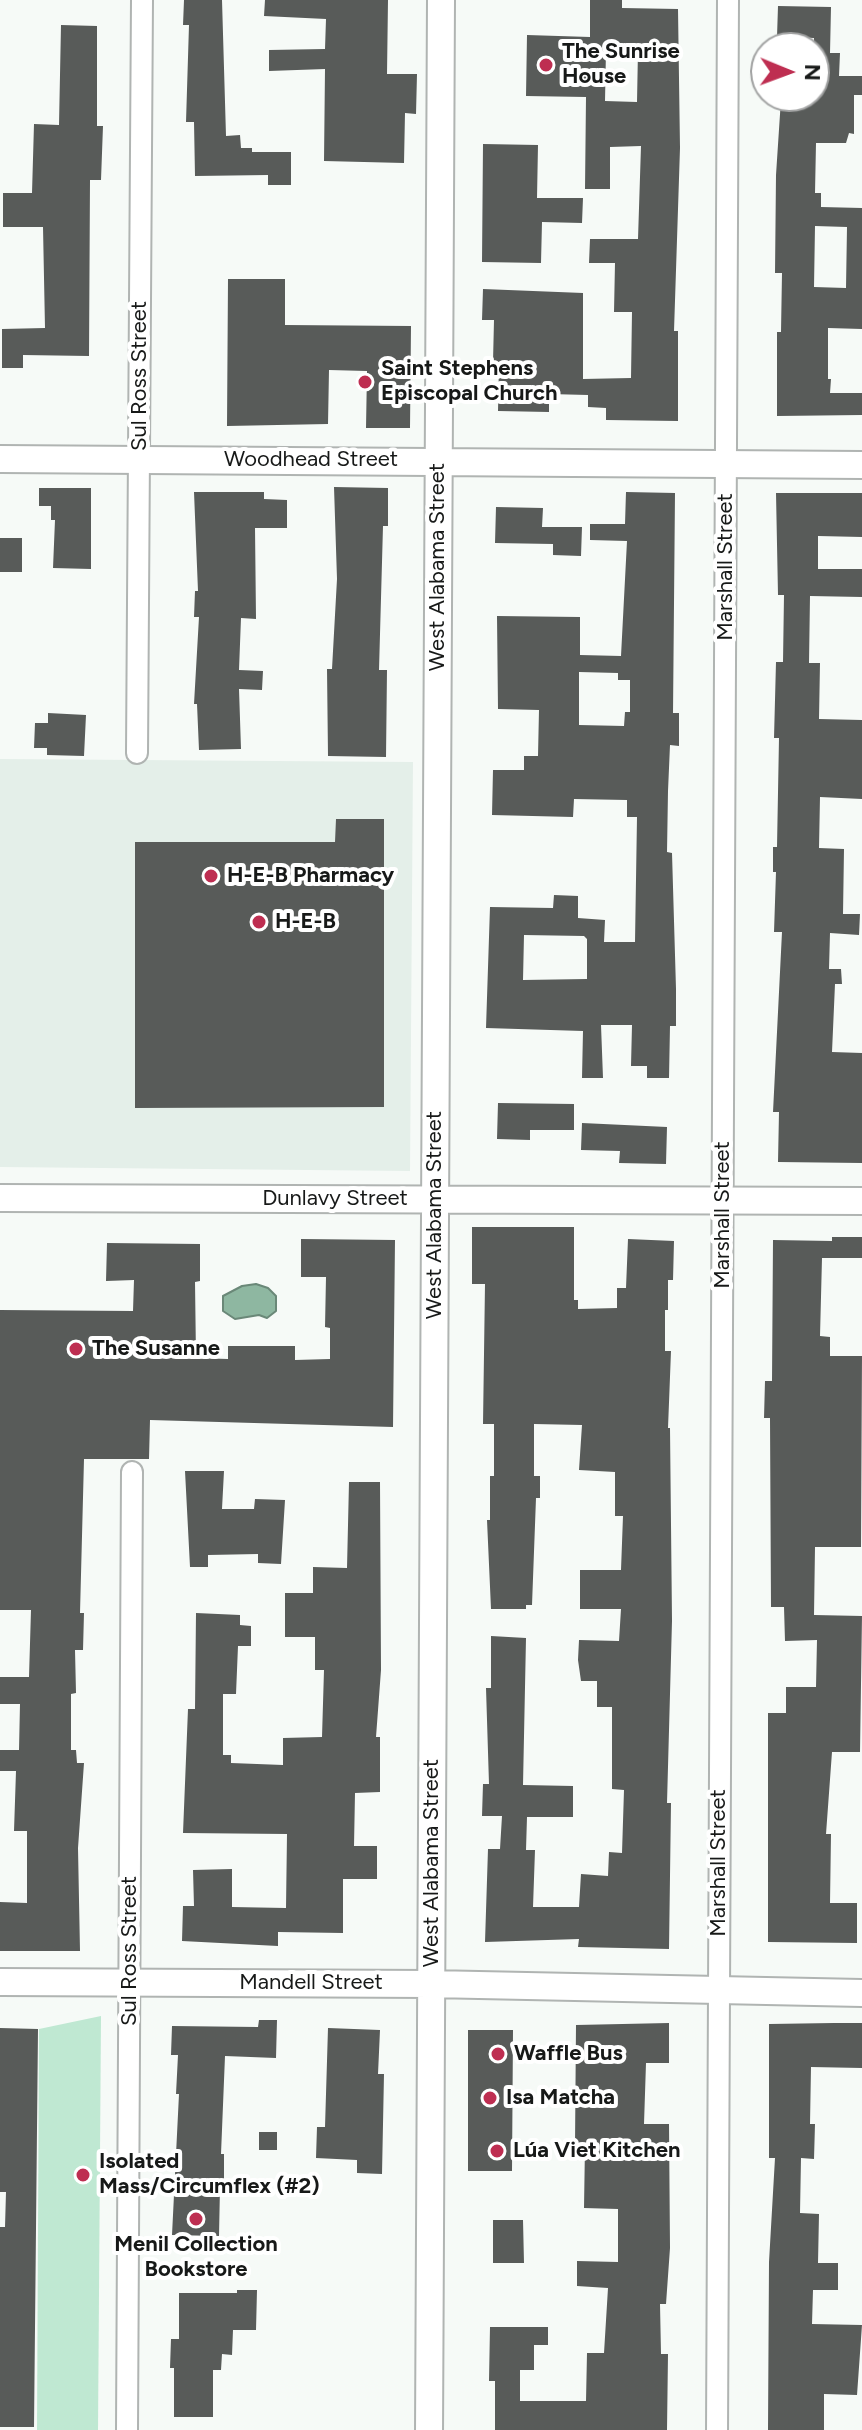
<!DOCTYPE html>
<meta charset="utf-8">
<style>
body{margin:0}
#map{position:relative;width:862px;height:2430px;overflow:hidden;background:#f6faf7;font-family:Figtree,sans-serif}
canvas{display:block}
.north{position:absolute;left:750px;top:32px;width:80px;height:80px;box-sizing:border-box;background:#fff;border:2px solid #a2a3a3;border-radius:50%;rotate:91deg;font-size:22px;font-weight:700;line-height:32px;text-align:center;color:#171918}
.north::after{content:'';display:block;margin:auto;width:28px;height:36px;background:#be2e51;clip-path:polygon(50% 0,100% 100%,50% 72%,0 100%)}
</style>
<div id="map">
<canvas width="862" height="2430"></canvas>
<div class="north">N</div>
</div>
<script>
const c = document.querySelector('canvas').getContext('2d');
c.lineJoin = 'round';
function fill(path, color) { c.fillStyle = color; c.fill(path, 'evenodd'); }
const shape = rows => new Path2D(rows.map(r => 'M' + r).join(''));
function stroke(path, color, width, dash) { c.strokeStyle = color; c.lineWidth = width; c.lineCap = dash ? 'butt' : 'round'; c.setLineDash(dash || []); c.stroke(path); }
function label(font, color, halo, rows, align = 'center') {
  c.font = font + ' Figtree,sans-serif'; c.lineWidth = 8; c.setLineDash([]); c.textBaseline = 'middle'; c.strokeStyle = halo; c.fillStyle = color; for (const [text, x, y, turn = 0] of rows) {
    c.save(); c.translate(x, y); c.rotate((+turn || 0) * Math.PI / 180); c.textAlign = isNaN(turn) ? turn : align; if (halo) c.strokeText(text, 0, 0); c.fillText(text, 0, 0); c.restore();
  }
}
fill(shape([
 [0,759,413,762,410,1171,0,1167]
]), '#e4efe9');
fill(shape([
 [101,2016,98,2430,37,2430,39,2029]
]), '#bfe8d2');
const water = shape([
 [256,1284,268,1288,276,1296,276,1311,267,1318,259,1315,235,1319,223,1311,223,1296,242,1286,256,1284]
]);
fill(water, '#8eb7a1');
stroke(water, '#6a8878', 2);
fill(shape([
 [184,0,222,0,226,136,240,135,241,148,252,148,252,152,291,152,291,185,268,185,268,175,195,176,194,122,186,122,189,25,183,25],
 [265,0,388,0,387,74,417,74,416,114,405,113,404,163,324,161,325,69,269,71,269,50,325,49,326,19,264,16],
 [590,0,622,0,622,8,678,9,680,148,674,331,678,331,678,421,606,420,606,408,588,407,588,395,549,394,549,412,498,411,499,362,493,362,494,320,482,320,483,289,583,293,583,379,631,378,632,312,614,312,615,263,589,263,590,239,638,239,641,146,610,147,610,189,585,189,586,97,526,96,527,35,590,37],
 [606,50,638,50,637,102,605,101],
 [778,6,831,7,830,53,840,53,839,76,862,76,862,95,854,95,854,134,849,133,846,143,816,143,815,193,821,193,821,207,862,208,862,329,828,328,828,379,831,379,830,393,862,393,862,415,777,416,777,332,781,332,782,273,775,273,776,175,781,99,814,100,814,38,777,37],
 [815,226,847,227,846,288,814,287],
 [61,25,97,26,97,126,103,126,101,180,90,180,89,356,23,355,23,368,2,368,2,329,45,328,43,227,3,227,3,193,32,193,34,124,59,125],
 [483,144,538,145,537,198,583,198,582,223,542,222,541,263,482,262],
 [228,279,285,279,285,325,411,326,410,428,366,428,367,371,329,370,328,424,227,426],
 [334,487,388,488,388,526,383,526,379,670,387,670,386,757,328,756,327,669,332,669,337,579],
 [39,488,91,488,91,569,53,568,55,520,51,520,51,506,39,506],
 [194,492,264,492,264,499,287,500,287,528,255,528,256,619,241,618,239,670,263,671,262,690,239,689,241,749,199,750,197,704,194,704,199,617,194,617,195,591,198,591],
 [626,492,675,493,673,713,679,713,679,746,670,745,668,791,667,852,672,853,676,989,676,1026,670,1026,669,1078,647,1078,647,1066,631,1066,632,1025,601,1025,603,1078,582,1078,583,1031,486,1028,490,907,553,908,554,895,578,896,578,918,605,920,604,942,635,942,637,817,627,817,627,800,574,799,573,817,492,815,493,770,524,770,524,756,538,756,539,710,498,709,497,616,580,617,580,655,621,656,627,541,590,540,590,524,625,524],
 [579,672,618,673,618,680,630,680,630,712,625,712,624,726,579,725],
 [524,935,584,936,587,939,587,979,523,980],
 [776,493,862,493,862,537,818,536,818,569,862,569,862,597,810,596,809,663,820,663,819,719,862,720,862,799,820,797,819,848,844,849,843,914,860,914,859,935,830,933,829,969,841,969,842,984,835,984,832,1052,862,1053,862,1163,778,1162,779,1112,773,1112,782,932,774,932,776,872,773,872,773,847,777,847,779,738,774,738,776,662,783,662,784,595,778,595],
 [496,507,543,508,542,527,582,527,581,556,553,555,553,544,495,543],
 [0,538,22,538,22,572,0,572],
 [48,713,86,715,84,756,47,755,47,748,34,748,35,723,48,723],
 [336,819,384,819,384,1107,135,1108,135,842,335,842],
 [498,1103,574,1104,574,1130,530,1130,530,1140,497,1139],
 [582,1123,667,1127,666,1164,619,1163,620,1151,581,1150],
 [472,1227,574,1227,574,1300,578,1300,578,1309,617,1308,617,1288,626,1288,628,1239,674,1241,673,1280,668,1280,668,1310,665,1310,665,1351,671,1351,668,1428,670,1428,672,1621,667,1803,671,1803,669,1949,578,1947,579,1939,485,1942,488,1849,500,1849,502,1816,482,1816,483,1784,489,1784,486,1688,491,1688,491,1636,526,1638,523,1785,573,1786,573,1817,527,1817,526,1850,535,1850,533,1907,579,1907,581,1874,608,1876,609,1852,622,1853,624,1790,612,1789,612,1707,597,1707,597,1681,581,1681,578,1660,579,1640,619,1641,621,1609,580,1609,580,1570,621,1570,623,1516,615,1516,615,1472,579,1470,582,1425,534,1424,534,1476,540,1476,540,1498,536,1498,532,1605,526,1605,526,1609,491,1609,487,1520,490,1520,490,1476,494,1476,494,1424,483,1424,485,1284,472,1284],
 [832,1237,862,1237,862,1258,822,1258,820,1336,830,1337,830,1356,862,1356,861,1547,815,1547,814,1615,862,1616,860,1752,832,1752,826,1834,831,1834,830,1903,857,1903,857,1943,768,1942,768,1713,786,1713,786,1687,816,1687,817,1640,785,1641,784,1607,771,1607,770,1418,764,1418,765,1381,772,1381,773,1240,832,1241],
 [301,1239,395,1240,393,1427,150,1420,149,1459,84,1459,80,1613,84,1613,83,1650,75,1650,76,1693,71,1694,71,1750,76,1750,77,1763,84,1763,78,1848,80,1951,0,1951,0,1902,27,1903,27,1831,14,1831,16,1771,0,1771,0,1750,19,1750,20,1704,0,1704,0,1677,29,1677,31,1610,0,1610,0,1310,133,1311,134,1280,106,1281,107,1243,200,1244,200,1281,195,1282,196,1358,228,1359,228,1346,295,1346,295,1360,330,1359,330,1328,325,1327,326,1277,301,1277],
 [185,1471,224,1471,222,1509,254,1509,255,1499,285,1500,281,1564,258,1563,258,1554,208,1555,208,1567,190,1567],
 [349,1482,380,1482,381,1670,376,1737,380,1737,380,1792,355,1793,354,1846,377,1846,377,1879,343,1879,343,1933,278,1932,278,1946,182,1941,183,1906,194,1906,193,1870,232,1869,232,1907,286,1908,287,1834,183,1833,188,1709,195,1709,196,1613,240,1615,240,1625,251,1626,251,1646,238,1646,236,1694,223,1694,223,1755,231,1755,231,1763,283,1765,283,1738,322,1737,324,1670,315,1670,315,1637,285,1637,285,1593,313,1593,313,1567,347,1568],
 [259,2020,277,2020,276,2058,225,2056,221,2154,224,2154,224,2187,220,2187,219,2236,172,2235,179,2094,176,2094,178,2055,171,2055,172,2026,258,2027],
 [669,2023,669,2063,646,2063,644,2124,669,2124,670,2248,666,2304,660,2304,661,2354,668,2354,667,2430,495,2430,495,2381,489,2381,490,2327,548,2327,548,2345,534,2345,534,2370,520,2370,520,2401,586,2401,587,2353,604,2353,608,2288,577,2286,577,2261,618,2262,618,2209,584,2208,585,2145,575,2145,576,2025],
 [834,2023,862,2023,862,2068,811,2067,810,2124,815,2124,814,2159,801,2158,800,2213,819,2214,818,2263,838,2263,838,2290,813,2290,812,2324,862,2325,857,2395,824,2394,824,2430,768,2430,769,2262,775,2158,769,2158,769,2024],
 [0,2028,38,2029,34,2427,0,2427,0,2227,5,2227,6,2192,0,2192],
 [328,2028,380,2030,378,2074,384,2074,382,2174,357,2173,357,2160,316,2158,317,2127,325,2127],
 [468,2030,513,2030,512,2171,468,2171],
 [259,2132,277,2132,277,2150,259,2150],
 [493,2220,523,2220,524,2263,493,2263],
 [237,2290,257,2290,256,2330,233,2330,232,2355,222,2354,221,2370,213,2370,213,2417,174,2417,174,2368,170,2368,171,2339,179,2339,179,2293,237,2293]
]), '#585b59');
const minor = shape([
 [137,753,142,0],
 [127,2430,132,1472],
 [717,2430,728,0]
]);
const tertiary = shape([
 [0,459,862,465],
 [0,1198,862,1201],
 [0,1982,431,1984,862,1993],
 [429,2430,441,0]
]);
stroke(minor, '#b0b4b2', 24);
stroke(tertiary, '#b0b4b2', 30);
stroke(minor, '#fff', 20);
stroke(tertiary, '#fff', 26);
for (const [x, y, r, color] of [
 [546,65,8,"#be2e51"],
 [365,382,8,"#be2e51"],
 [211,876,8,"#be2e51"],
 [259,922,8,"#be2e51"],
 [76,1349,8,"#be2e51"],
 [498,2054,8,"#be2e51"],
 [490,2098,8,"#be2e51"],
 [497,2151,8,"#be2e51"],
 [83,2175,8,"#be2e51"],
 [196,2219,8,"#be2e51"]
]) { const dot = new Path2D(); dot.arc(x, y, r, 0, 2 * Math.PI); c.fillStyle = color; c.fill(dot); stroke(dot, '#fff', 3); }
label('bold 22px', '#171918', '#fff', [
 ["The Sunrise",562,52],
 ["House",562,77],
 ["Saint Stephens",381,369],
 ["Episcopal Church",381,394],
 ["H-E-B Pharmacy",227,876],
 ["H-E-B",275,922],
 ["The Susanne",92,1349],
 ["Waffle Bus",514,2054],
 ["Isa Matcha",506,2098],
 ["Lúa Viet Kitchen",513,2151],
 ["Isolated",99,2162],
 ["Mass/Circumflex (#2)",99,2187],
 ["Menil Collection",196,2245,"center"],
 ["Bookstore",196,2270,"center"]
], 'left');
label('22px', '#171918', '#fff', [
 ["Sul Ross Street",140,376,-90],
 ["Woodhead Street",311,460],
 ["West Alabama Street",438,567,-90],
 ["Marshall Street",726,567,-90],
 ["Dunlavy Street",335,1199],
 ["West Alabama Street",435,1215,-90],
 ["Marshall Street",723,1215,-90],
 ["West Alabama Street",432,1863,-90],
 ["Marshall Street",719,1863,-90],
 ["Sul Ross Street",130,1951,-90],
 ["Mandell Street",311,1983]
]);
</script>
